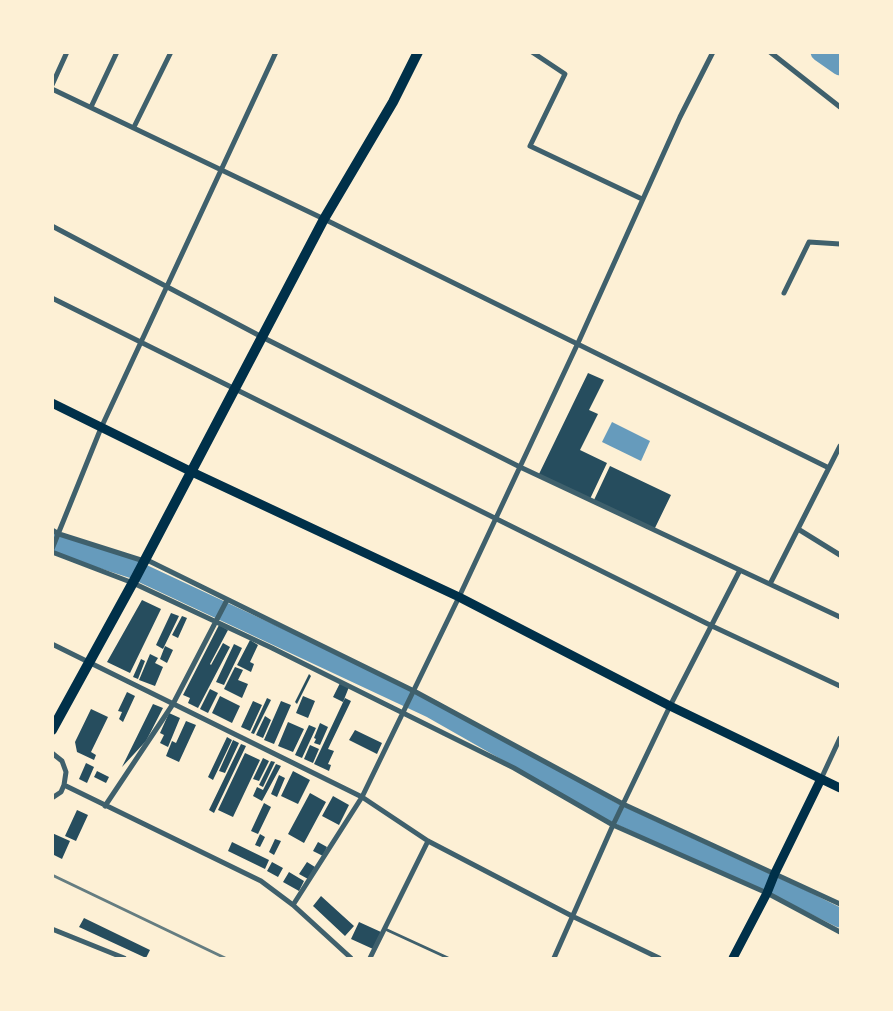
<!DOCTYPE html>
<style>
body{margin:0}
#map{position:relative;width:893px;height:1011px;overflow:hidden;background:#fdf0d5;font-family:"Varela Round",sans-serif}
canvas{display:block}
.frame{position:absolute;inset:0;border:54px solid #fdf0d5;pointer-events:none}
</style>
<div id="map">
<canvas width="893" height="1011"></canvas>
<div class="frame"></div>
</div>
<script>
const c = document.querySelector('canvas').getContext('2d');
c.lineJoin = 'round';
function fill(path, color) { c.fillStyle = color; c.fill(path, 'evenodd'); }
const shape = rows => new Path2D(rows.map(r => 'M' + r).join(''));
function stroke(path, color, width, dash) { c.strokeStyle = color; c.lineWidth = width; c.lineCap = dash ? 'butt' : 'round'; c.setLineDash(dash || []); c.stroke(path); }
fill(shape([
 [612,422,650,441,641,461,602,442]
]), '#669bbc');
stroke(shape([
 [820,52,840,66],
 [52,543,133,569,432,709,613,812,806,901,840,918]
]), '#669bbc', 19);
fill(shape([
 [588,373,604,380,589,410,598,414,580,450,607,463,590,499,539,474],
 [610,466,671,495,654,530,594,500],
 [142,600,161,609,130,673,107,662],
 [171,613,179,616,163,649,156,645],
 [182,616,187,618,178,638,172,635],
 [219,625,228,630,210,664,211,665,223,643,230,647,198,708,188,703,190,698,183,695],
 [250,640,258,645,250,662,254,664,251,672,237,665],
 [234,644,242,648,224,685,216,682],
 [165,646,173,650,167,663,160,659],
 [150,654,158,658,155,663,163,667,155,686,139,680],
 [141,659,145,661,138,679,133,677],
 [235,667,243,670,238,680,248,684,242,698,224,689],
 [309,674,311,676,297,704,295,702],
 [340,683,349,687,343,702,333,697],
 [210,689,218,693,208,713,200,709],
 [127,692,135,696,123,722,119,719,122,712,118,711],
 [220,696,240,706,232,723,212,713],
 [303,696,315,701,308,718,296,713],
 [267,698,271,700,254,734,251,733],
 [345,698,351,701,328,749,334,751,328,764,331,765,329,771,314,764],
 [253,701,262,705,250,731,241,727],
 [281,701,291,705,274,744,264,740],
 [153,704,163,708,146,741,122,767],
 [91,709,108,717,91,752,96,755,94,760,77,752,75,742],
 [169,713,180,718,168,747,160,743,164,735,160,733],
 [265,716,271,720,263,738,256,735],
 [186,721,196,725,179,762,166,756,172,741,176,743],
 [288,722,304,729,293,752,278,746],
 [320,723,328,727,320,745,314,743,316,739,314,738],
 [309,725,316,728,302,758,295,755],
 [355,730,382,743,377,754,349,740],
 [227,737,232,740,213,780,208,777],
 [233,740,239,743,225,773,219,771],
 [241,744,246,746,214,813,209,810],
 [310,745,319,749,313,763,304,759],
 [245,753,260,760,233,817,218,810],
 [263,758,269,761,259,781,253,779],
 [271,761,275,762,263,787,259,785],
 [86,763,94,767,87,783,79,779],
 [276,764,281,766,262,801,253,796,257,787,263,790],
 [97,771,109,777,106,783,94,777],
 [293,771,310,780,298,804,281,796],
 [279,775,285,778,277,797,271,794],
 [310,793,326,802,304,843,288,834],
 [333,796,349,805,339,825,322,816],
 [264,803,271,807,258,834,251,831],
 [77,810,88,815,76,841,65,836],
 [52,833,70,841,62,859,52,854],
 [260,834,265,837,260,847,255,845],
 [275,839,281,841,274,855,269,852],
 [232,842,269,860,265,869,228,851],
 [318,842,327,847,323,856,313,851],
 [272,862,283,868,278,877,267,871],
 [307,862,315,867,308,879,299,874],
 [289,872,304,881,299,891,283,882],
 [321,896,354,926,345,936,313,906],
 [84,918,150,950,146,958,79,927],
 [359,922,381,932,373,949,351,939]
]), '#264d5e');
stroke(shape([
 [385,929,448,958]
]), '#3f606c', 3);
stroke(shape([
 [532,52,565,74,530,146,642,199],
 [770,52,840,107],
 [52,85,67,52],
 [52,89,324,219,829,468],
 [91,107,117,52],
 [134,127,171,52],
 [52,226,262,337,520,467,840,617],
 [784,293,809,242,840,244],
 [52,298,712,626,840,686],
 [798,529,840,555],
 [52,530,59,534,144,561],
 [52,549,101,428,276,52],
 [52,552,133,583,272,648,514,768,613,825,767,893,840,932],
 [145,559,414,691,623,804,840,904],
 [770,584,840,446],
 [52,644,362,797,428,841,572,916,659,958],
 [52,753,62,761,66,772,64,785,61,792,52,798],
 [821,779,840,738],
 [64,785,261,881,293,905,351,958],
 [105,806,173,704,227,600],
 [293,905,362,797,459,597,578,343,680,117,713,52],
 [52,929,124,958],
 [370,958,428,841],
 [554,958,613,825,670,706,740,570]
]), '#3f606c', 5);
stroke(shape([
 [52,403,192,472,459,597,670,706,840,788],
 [733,958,767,893,775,873,821,779]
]), '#003049', 9);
stroke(shape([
 [52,730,136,577,324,219,393,102,418,52]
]), '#003049', 10);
stroke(shape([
 [52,875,225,958]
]), '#657d81', 3);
</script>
